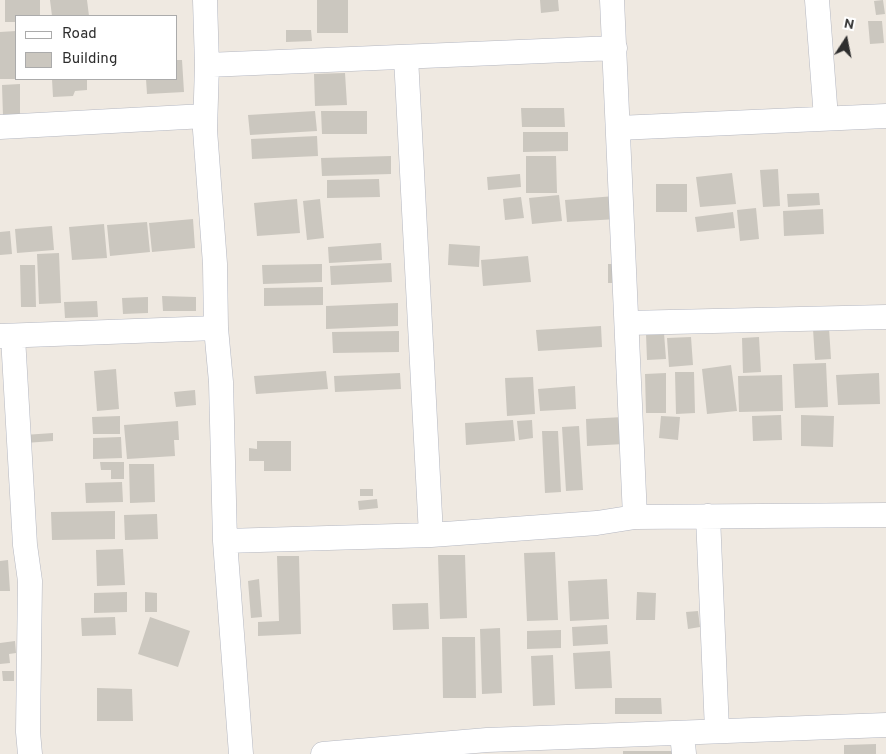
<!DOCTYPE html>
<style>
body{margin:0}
#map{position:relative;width:886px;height:754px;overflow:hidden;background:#efe9e1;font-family:Overpass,sans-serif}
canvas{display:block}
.legend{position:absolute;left:15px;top:15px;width:162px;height:65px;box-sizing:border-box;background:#fff;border:1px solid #ababab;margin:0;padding:6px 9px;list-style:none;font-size:15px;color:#2e2e2e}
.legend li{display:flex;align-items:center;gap:10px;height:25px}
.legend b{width:25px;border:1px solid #ababab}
.north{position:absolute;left:821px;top:15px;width:50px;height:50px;-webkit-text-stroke:4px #fff;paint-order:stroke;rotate:11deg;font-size:14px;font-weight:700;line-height:20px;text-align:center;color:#2e2e2e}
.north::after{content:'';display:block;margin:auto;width:18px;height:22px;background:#2e2e2e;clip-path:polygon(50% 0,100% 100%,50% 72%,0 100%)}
</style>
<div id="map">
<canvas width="886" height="754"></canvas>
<ul class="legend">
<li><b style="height:6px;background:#fff"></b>Road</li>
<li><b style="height:14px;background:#cbc7bf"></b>Building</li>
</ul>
<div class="north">N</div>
</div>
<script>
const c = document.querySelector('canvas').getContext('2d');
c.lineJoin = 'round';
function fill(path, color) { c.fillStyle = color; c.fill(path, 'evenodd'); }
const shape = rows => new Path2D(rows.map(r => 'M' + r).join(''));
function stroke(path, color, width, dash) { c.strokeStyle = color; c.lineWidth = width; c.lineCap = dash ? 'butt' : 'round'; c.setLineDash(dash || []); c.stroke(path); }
fill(shape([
 [5,0,40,0,40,16,16,16,16,22,5,22],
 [50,0,87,0,89,16,52,16],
 [317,0,348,0,348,33,317,33],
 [540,0,558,0,559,11,541,13],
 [883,0,885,14,876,15,874,1],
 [868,21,882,21,884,43,870,44],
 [286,30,311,30,312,41,286,42],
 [16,31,16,79,0,79,0,32],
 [176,60,182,60,184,92,147,94,146,79,176,79],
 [345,73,347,105,315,106,314,74],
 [52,79,87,79,87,90,75,91,73,96,53,97],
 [20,84,20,115,3,116,2,85],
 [521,108,564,108,565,127,522,127],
 [315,111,317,131,250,135,248,115],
 [321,111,367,111,367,134,322,134],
 [523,132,568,132,568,151,523,152],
 [317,136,318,156,252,159,251,139],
 [391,156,391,174,322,176,321,158],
 [526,156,556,156,557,193,526,193],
 [778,169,780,206,763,207,760,170],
 [732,173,736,204,700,207,696,177],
 [520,174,521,187,488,190,487,177],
 [379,179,380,197,327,198,327,180],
 [656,184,687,184,687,212,656,212],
 [819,193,820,205,788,207,787,194],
 [559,195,562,221,532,224,529,198],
 [615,196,617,219,567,222,565,200],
 [521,197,524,218,505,220,503,199],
 [297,199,300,233,257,236,254,203],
 [320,199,324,238,307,240,303,201],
 [756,208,759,239,740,241,737,210],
 [823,209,824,234,784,236,783,211],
 [733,212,735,228,697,232,695,217],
 [193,219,195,248,152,252,149,223],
 [147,222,150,252,110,256,107,225],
 [104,224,107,258,72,260,69,227],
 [52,226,54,250,17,253,15,229],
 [10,231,12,254,0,255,0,232],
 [381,243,382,260,329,263,328,247],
 [449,244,480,246,479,267,448,265],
 [59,253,61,303,39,304,37,254],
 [528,256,531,282,483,286,481,260],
 [391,263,392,282,331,285,330,266],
 [322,264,322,282,263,284,262,265],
 [608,264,622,264,622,283,608,283],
 [20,265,35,265,36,307,21,307],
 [323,287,323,305,264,306,264,288],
 [162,296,196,297,196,311,163,311],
 [148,297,148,313,123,314,122,298],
 [97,301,98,317,65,318,64,302],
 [398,303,398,326,326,329,326,306],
 [601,326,602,347,538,351,536,330],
 [829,328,831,359,815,360,813,329],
 [399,331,399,352,333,353,332,332],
 [664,333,666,359,647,360,646,334],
 [691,337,693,365,669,367,667,338],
 [759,337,761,372,743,373,742,338],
 [826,363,828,407,795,408,793,364],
 [731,365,737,411,707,414,702,369],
 [116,369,119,409,97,411,94,371],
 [326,371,328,389,256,394,254,376],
 [675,372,694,372,695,413,676,414],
 [400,373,401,389,335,392,334,376],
 [666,373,666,413,646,413,645,374],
 [879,373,880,404,838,405,836,375],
 [782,375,783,411,739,412,738,376],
 [533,377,535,414,507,416,505,378],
 [575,386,576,409,540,411,538,389],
 [195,390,196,405,176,407,174,392],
 [781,415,782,440,753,441,752,416],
 [801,415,834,416,833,447,801,446],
 [120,416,120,434,93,434,92,417],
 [661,416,680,417,678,440,659,438],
 [623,417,624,444,587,446,586,419],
 [513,420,515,441,466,445,465,423],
 [532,420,533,438,519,440,517,421],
 [178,421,179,440,174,440,175,456,127,459,124,425],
 [579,426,583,490,566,491,562,427],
 [542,431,558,431,561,492,545,493],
 [53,433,53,441,25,443,24,435],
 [121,437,122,458,93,459,93,438],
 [257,441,291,441,291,471,264,471,264,461,249,461,249,448,257,449],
 [100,462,124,462,124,479,111,479,111,470,101,470],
 [129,464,154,464,155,502,130,503],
 [122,482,123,502,86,503,85,483],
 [360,489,373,489,373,496,360,496],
 [377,499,378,508,359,510,358,501],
 [115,511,115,539,52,540,51,512],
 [157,514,158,539,125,540,124,515],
 [123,549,125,585,97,586,96,550],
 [555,552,558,620,527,621,524,553],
 [438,555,465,555,467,618,440,619],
 [277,556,299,556,301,634,258,636,258,622,279,621],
 [8,560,10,591,0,591,0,561],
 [259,579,262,617,251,618,248,581],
 [607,579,609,619,570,621,568,581],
 [127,592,127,612,94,613,94,593],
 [145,592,157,593,157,612,145,612],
 [637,592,656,593,655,620,636,620],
 [428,603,429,629,393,630,392,604],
 [698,611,700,627,688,629,686,612],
 [115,617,116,635,82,636,81,618],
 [150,617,190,631,178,667,138,654],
 [607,625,608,644,573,646,572,627],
 [500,628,502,693,482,694,480,629],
 [561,630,561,648,527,649,527,631],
 [442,637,475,637,476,698,443,698],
 [15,641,16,653,9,654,10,663,0,664,0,643],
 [610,651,612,688,575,689,573,653],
 [553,655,555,705,533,706,531,656],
 [2,671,14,671,14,681,3,681],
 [97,688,132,689,133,721,97,721],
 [615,698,661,698,662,714,615,714],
 [876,744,876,754,844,754,844,745],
 [623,751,672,751,672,754,623,754]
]), '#cbc7bf');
const minor = shape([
 [205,0,207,65,205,130,215,264,216,328,221,382,225,541,241,754],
 [612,0,635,517],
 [817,0,826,118],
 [406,57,431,535],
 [207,65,615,48],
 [0,127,205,116],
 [618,128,886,116],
 [627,323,886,317],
 [0,336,216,328],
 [13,337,25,545,30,581,28,732,30,754],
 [708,516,717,731],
 [225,541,431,535,597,523,635,517,886,515],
 [682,733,684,754],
 [323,754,487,740,886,725]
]);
stroke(minor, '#b4b7c1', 25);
stroke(minor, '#fff', 24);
</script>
